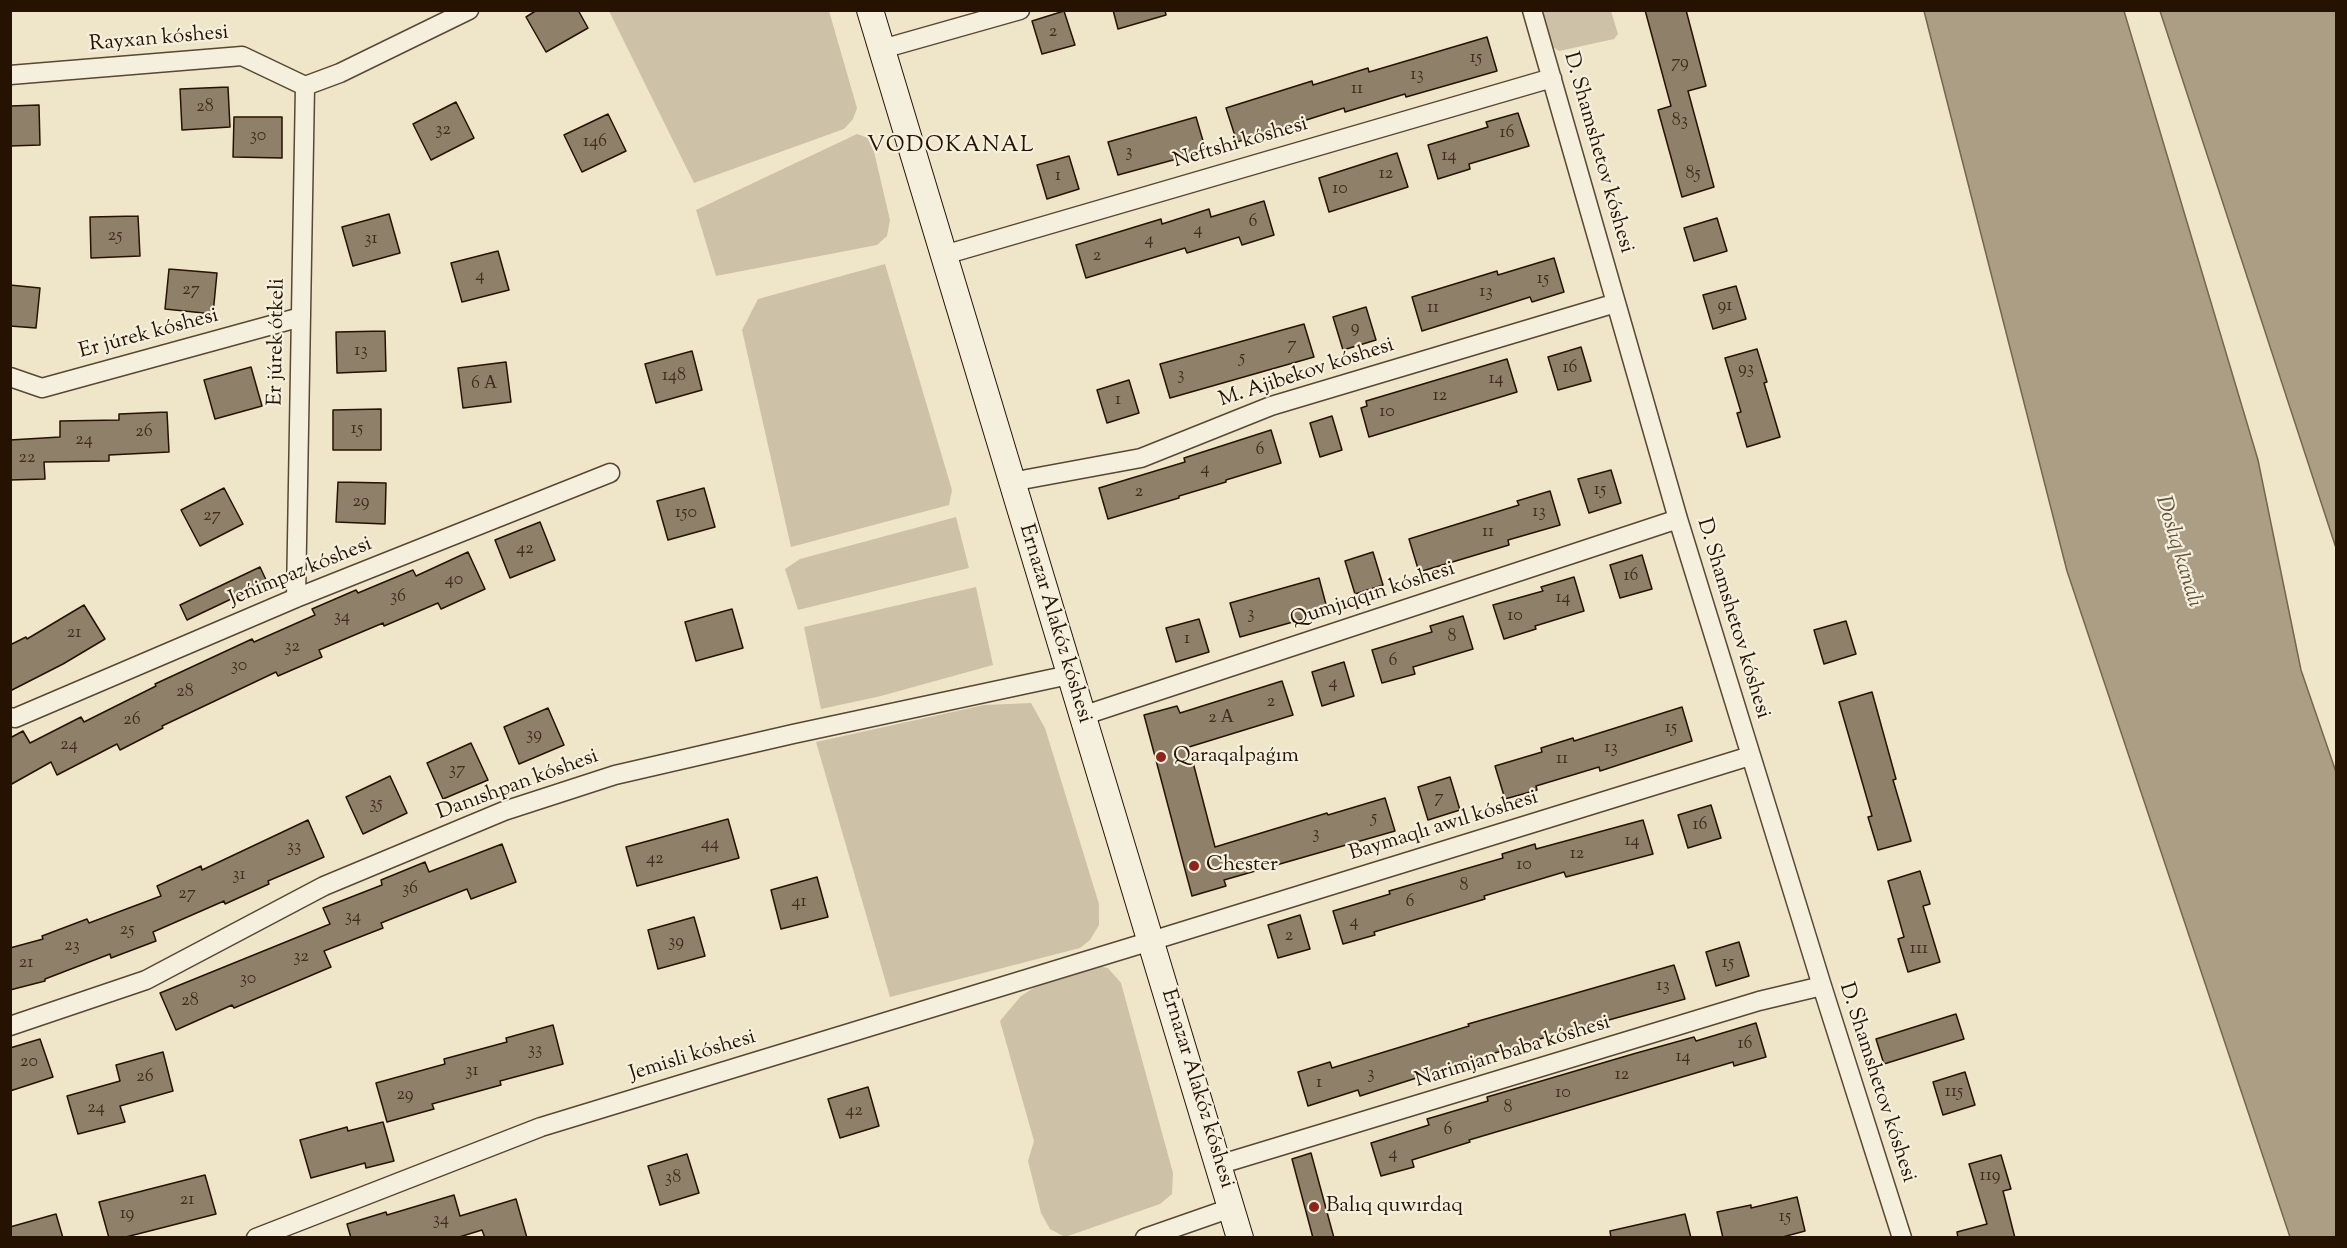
<!DOCTYPE html>
<meta charset="utf-8">
<style>
body{margin:0}
#map{position:relative;width:2347px;height:1248px;overflow:hidden;background:#efe6ca;font-family:"Sorts Mill Goudy",serif}
canvas{display:block}
.frame{position:absolute;inset:0;border:12px solid #261200;pointer-events:none}
</style>
<div id="map">
<canvas width="2347" height="1248"></canvas>
<div class="frame"></div>
</div>
<script>
const c = document.querySelector('canvas').getContext('2d');
c.lineJoin = 'round';
function fill(path, color) { c.fillStyle = color; c.fill(path, 'evenodd'); }
const shape = rows => new Path2D(rows.map(r => 'M' + r).join(''));
function stroke(path, color, width, dash) { c.strokeStyle = color; c.lineWidth = width; c.lineCap = dash ? 'butt' : 'round'; c.setLineDash(dash || []); c.stroke(path); }
function label(font, color, halo, rows, align = 'center') {
  c.font = font + ' "Sorts Mill Goudy",serif'; c.lineWidth = 4.5; c.setLineDash([]); c.textBaseline = 'middle'; c.strokeStyle = halo; c.fillStyle = color; for (const [text, x, y, turn = 0] of rows) {
    c.save(); c.translate(x, y); c.rotate((+turn || 0) * Math.PI / 180); c.textAlign = isNaN(turn) ? turn : align; if (halo) c.strokeText(text, 0, 0); c.fillText(text, 0, 0); c.restore();
  }
}
fill(shape([
 [609,11,829,11,857,108,853,119,844,129,694,183],
 [1543,11,1611,11,1618,34,1614,39,1559,51,1553,47],
 [857,134,871,139,890,220,887,236,877,245,716,276,696,210],
 [885,264,952,490,949,505,791,547,742,330,758,299],
 [956,517,969,568,798,610,785,569,800,559],
 [976,587,993,665,881,696,821,709,804,627],
 [1031,703,1045,728,1099,904,1099,925,1090,940,1080,948,890,997,816,742,984,705],
 [1092,965,1108,968,1121,983,1173,1173,1172,1194,1160,1204,1065,1237,1050,1229,1041,1213,1028,1161,1034,1141,1000,1021,1021,996,1046,980]
]), '#cdc2a8');
const water = shape([
 [1924,11,2124,11,2258,460,2301,670,2336,772,2336,1237,2290,1237,2067,571,1924,11],
 [2160,11,2336,11,2336,548,2160,11]
]);
fill(water, '#ab9e85');
stroke(water, '#766650', 1.5);
const building = shape([
 [537,10,578,10,588,28,546,52,526,17,537,10],
 [1113,10,1165,10,1166,15,1118,29,1113,10],
 [1645,10,1686,10,1706,86,1688,91,1714,187,1682,197,1658,110,1671,106,1645,10],
 [1064,11,1075,45,1042,54,1032,21,1064,11],
 [1487,37,1497,71,1406,97,1405,94,1345,112,1344,108,1237,142,1226,108,1312,81,1313,85,1368,68,1369,72,1487,37],
 [228,87,230,127,182,130,180,89,228,87],
 [456,102,474,138,431,160,413,124,456,102],
 [39,105,40,145,10,146,10,106,39,105],
 [1518,113,1529,146,1469,164,1470,169,1438,179,1428,145,1488,127,1486,122,1518,113],
 [608,114,626,151,582,172,564,135,608,114],
 [234,117,282,117,282,158,233,157,234,117],
 [1196,117,1206,151,1118,175,1108,142,1196,117],
 [1397,153,1408,187,1329,212,1319,178,1397,153],
 [1069,156,1079,189,1047,199,1037,165,1069,156],
 [1264,201,1274,235,1242,245,1239,237,1187,253,1185,248,1086,278,1076,245,1161,219,1162,224,1209,209,1211,217,1264,201],
 [389,214,400,253,353,266,342,227,389,214],
 [138,216,140,256,91,258,90,217,138,216],
 [1717,218,1727,251,1694,261,1684,228,1717,218],
 [498,251,509,290,462,302,451,263,498,251],
 [1554,258,1564,292,1532,302,1530,297,1422,331,1412,297,1497,271,1498,275,1554,258],
 [169,269,217,273,213,314,165,309,169,269],
 [10,285,40,288,36,328,10,326,10,285],
 [1736,286,1746,319,1713,329,1703,295,1736,286],
 [1366,307,1376,340,1343,350,1333,317,1366,307],
 [1304,324,1314,357,1170,398,1160,364,1304,324],
 [385,331,386,371,337,373,336,332,385,331],
 [1581,347,1591,381,1558,390,1548,357,1581,347],
 [1757,349,1767,382,1764,383,1780,437,1747,447,1737,413,1741,412,1725,358,1757,349],
 [692,351,702,390,656,403,645,364,692,351],
 [1507,359,1517,392,1369,437,1361,408,1367,406,1366,401,1507,359],
 [506,362,511,402,463,408,458,368,506,362],
 [251,367,262,406,215,419,204,380,251,367],
 [1129,380,1139,413,1107,423,1097,390,1129,380],
 [381,409,381,450,333,450,333,410,381,409],
 [167,412,169,452,109,455,109,461,44,462,45,479,10,480,10,440,60,437,60,421,119,420,119,414,167,412],
 [1332,416,1342,450,1320,457,1310,423,1332,416],
 [1271,430,1281,463,1226,480,1226,482,1179,496,1179,498,1108,519,1099,488,1185,462,1184,458,1271,430],
 [1611,470,1621,503,1589,513,1578,479,1611,470],
 [338,482,386,483,385,524,336,522,338,482],
 [224,488,243,524,200,546,181,510,224,488],
 [704,488,715,527,668,540,657,501,704,488],
 [1550,491,1560,525,1508,540,1509,545,1419,572,1409,539,1519,505,1517,501,1550,491],
 [540,522,555,560,510,578,495,540,540,522],
 [468,552,485,589,441,609,438,603,384,626,383,623,319,650,322,657,278,676,276,672,162,726,163,728,120,750,117,744,57,775,51,762,10,785,10,738,23,731,30,743,81,717,84,722,156,686,155,684,252,639,254,642,315,615,312,609,356,590,358,593,413,570,416,576,468,552],
 [1373,552,1383,585,1355,594,1345,561,1373,552],
 [1642,555,1652,589,1620,598,1610,565,1642,555],
 [260,567,267,582,187,620,180,605,260,567],
 [1574,577,1584,611,1535,626,1536,629,1504,639,1493,605,1543,591,1541,587,1574,577],
 [1319,578,1328,612,1240,637,1230,603,1319,578],
 [84,605,105,639,63,664,10,691,10,645,26,637,27,639,84,605],
 [732,609,743,648,696,661,685,622,732,609],
 [1463,616,1473,649,1413,667,1415,674,1382,683,1372,650,1432,632,1430,626,1463,616],
 [1199,619,1209,652,1176,662,1166,628,1199,619],
 [1846,621,1856,654,1824,664,1814,630,1846,621],
 [1344,662,1354,696,1322,706,1312,672,1344,662],
 [1282,681,1293,715,1189,747,1215,847,1327,813,1328,815,1385,798,1395,831,1224,880,1226,886,1192,896,1144,715,1177,706,1180,713,1282,681],
 [1872,692,1896,779,1893,780,1911,841,1878,850,1868,817,1872,816,1839,702,1872,692],
 [1682,707,1692,741,1600,771,1599,767,1536,786,1537,790,1505,799,1495,766,1542,752,1541,748,1573,738,1574,741,1682,707],
 [548,708,564,745,519,764,504,727,548,708],
 [471,743,488,780,443,799,427,763,471,743],
 [390,776,407,813,363,834,346,797,390,776],
 [1450,777,1460,810,1428,820,1418,787,1450,777],
 [1711,805,1721,838,1688,848,1678,815,1711,805],
 [728,819,739,858,637,886,626,847,728,819],
 [308,820,324,857,268,881,269,884,225,904,224,901,153,932,156,941,111,958,110,954,45,979,45,981,10,990,10,948,43,939,42,936,87,919,89,923,161,896,157,886,201,866,202,870,308,820],
 [1643,820,1653,854,1566,877,1564,872,1484,896,1485,899,1374,932,1375,935,1343,944,1333,911,1390,894,1389,891,1503,858,1502,854,1535,844,1536,849,1643,820],
 [502,844,516,882,471,899,467,889,381,923,383,928,324,951,331,967,234,1008,232,1005,176,1030,160,993,330,924,323,908,382,885,381,880,425,862,429,872,502,844],
 [1920,871,1930,904,1923,906,1940,962,1908,972,1898,939,1904,937,1888,881,1920,871],
 [817,877,828,917,781,929,771,890,817,877],
 [1300,915,1310,949,1278,958,1268,925,1300,915],
 [694,917,705,956,658,969,648,930,694,917],
 [1739,942,1749,976,1716,986,1706,952,1739,942],
 [1674,965,1685,999,1536,1040,1360,1096,1358,1090,1308,1106,1298,1072,1330,1062,1332,1068,1469,1026,1468,1024,1674,965],
 [1956,1014,1964,1039,1884,1064,1876,1039,1956,1014],
 [1756,1023,1766,1057,1734,1066,1733,1062,1469,1140,1470,1142,1412,1160,1414,1167,1381,1176,1371,1143,1429,1125,1427,1119,1488,1101,1487,1097,1633,1054,1694,1037,1696,1041,1756,1023],
 [553,1025,563,1064,500,1081,501,1085,432,1104,434,1109,387,1122,376,1083,445,1064,444,1059,507,1042,506,1038,553,1025],
 [40,1039,53,1077,10,1091,10,1048,40,1039],
 [163,1052,173,1091,120,1106,125,1122,78,1134,67,1096,120,1081,116,1065,163,1052],
 [1965,1072,1975,1105,1943,1115,1933,1082,1965,1072],
 [868,1087,879,1126,840,1138,828,1099,868,1087],
 [383,1122,394,1161,366,1168,365,1163,311,1178,300,1140,347,1127,348,1131,383,1122],
 [1311,1153,1334,1238,1313,1238,1292,1159,1311,1153],
 [687,1154,699,1193,660,1205,648,1166,687,1154],
 [2001,1155,2011,1189,2003,1191,2015,1238,1958,1238,1957,1232,1987,1224,1969,1164,2001,1155],
 [205,1175,216,1214,122,1238,109,1238,99,1202,205,1175],
 [454,1195,460,1216,516,1199,527,1238,485,1238,482,1230,456,1238,351,1238,347,1224,386,1212,387,1215,454,1195],
 [1797,1197,1805,1231,1779,1238,1723,1238,1717,1212,1751,1205,1751,1208,1797,1197],
 [56,1214,63,1238,10,1238,10,1227,56,1214],
 [1685,1214,1691,1238,1611,1238,1610,1231,1685,1214]
]);
fill(building, '#8f8069');
stroke(building, '#261200', 1.5);
const minor = shape([
 [1532,10,1678,519,1822,986,1902,1238],
 [882,49,1020,10],
 [10,75,242,56,305,86,340,73,469,10],
 [944,255,1552,78],
 [10,377,42,388,301,317],
 [1011,482,1141,458,1271,406,1616,303],
 [296,598,305,86],
 [1082,716,1678,519],
 [10,717,15,718,296,598,610,473],
 [10,1026,146,980,324,886,504,811,615,775,793,734,1069,675],
 [1218,1165,1759,1001,1822,986],
 [256,1238,541,1127,1151,941,1750,756],
 [1145,1238,1231,1208]
]);
const secondary = shape([
 [870,10,1240,1238]
]);
stroke(minor, '#584732', 21);
stroke(secondary, '#261200', 28);
stroke(minor, '#f5efdd', 18);
stroke(secondary, '#f5efdd', 26);
for (const [x, y, r, color] of [
 [1161,757,6,"#8f2418"],
 [1194,866,6,"#8f2418"],
 [1314,1207,6,"#8f2418"]
]) { const dot = new Path2D(); dot.arc(x, y, r, 0, 2 * Math.PI); c.fillStyle = color; c.fill(dot); stroke(dot, '#f5efdd', 2); }
label('18px', '#402e1a', null, [
 ["2",1053,33],
 ["15",1476,59],
 ["79",1680,64],
 ["13",1417,76],
 ["11",1357,90],
 ["28",205,108],
 ["83",1680,122],
 ["32",443,131],
 ["16",1507,134],
 ["30",258,137],
 ["146",595,143],
 ["3",1129,153],
 ["14",1449,157],
 ["12",1386,175],
 ["85",1693,175],
 ["1",1058,177],
 ["10",1340,190],
 ["6",1253,223],
 ["4",1198,231],
 ["25",115,237],
 ["31",371,240],
 ["4",1149,241],
 ["2",1097,257],
 ["4",480,277],
 ["15",1543,280],
 ["27",191,291],
 ["13",1486,293],
 ["91",1725,307],
 ["11",1433,309],
 ["9",1355,329],
 ["7",1292,346],
 ["13",361,352],
 ["5",1242,359],
 ["16",1570,369],
 ["93",1746,370],
 ["3",1181,376],
 ["148",674,377],
 ["14",1496,380],
 ["6 А",484,385],
 ["12",1440,397],
 ["1",1118,401],
 ["10",1387,413],
 ["15",357,430],
 ["26",144,433],
 ["24",84,441],
 ["6",1260,451],
 ["22",27,459],
 ["4",1205,470],
 ["15",1600,491],
 ["2",1139,493],
 ["29",361,503],
 ["13",1539,513],
 ["150",686,514],
 ["27",212,517],
 ["11",1488,533],
 ["42",525,550],
 ["16",1631,577],
 ["40",454,581],
 ["36",398,598],
 ["14",1563,599],
 ["3",1251,615],
 ["10",1515,617],
 ["34",342,618],
 ["21",74,634],
 ["8",1452,638],
 ["1",1187,640],
 ["32",292,648],
 ["6",1393,662],
 ["30",239,667],
 ["4",1333,684],
 ["28",185,693],
 ["2",1271,703],
 ["2 А",1221,719],
 ["26",132,721],
 ["15",1671,729],
 ["39",534,736],
 ["24",69,746],
 ["13",1611,749],
 ["11",1562,760],
 ["37",457,771],
 ["7",1439,799],
 ["35",376,805],
 ["5",1374,819],
 ["16",1700,826],
 ["3",1316,835],
 ["14",1632,842],
 ["44",710,845],
 ["33",294,848],
 ["12",1577,855],
 ["42",655,860],
 ["10",1524,866],
 ["31",239,876],
 ["8",1464,887],
 ["36",410,890],
 ["27",187,895],
 ["41",799,903],
 ["6",1410,903],
 ["34",353,918],
 ["4",1354,923],
 ["25",127,931],
 ["2",1289,937],
 ["39",676,943],
 ["23",72,947],
 ["111",1919,950],
 ["32",301,958],
 ["21",26,964],
 ["15",1728,964],
 ["30",248,980],
 ["13",1663,987],
 ["28",190,1002],
 ["16",1745,1045],
 ["33",535,1051],
 ["14",1683,1058],
 ["20",29,1063],
 ["31",472,1072],
 ["3",1371,1075],
 ["12",1622,1076],
 ["26",145,1078],
 ["1",1319,1084],
 ["115",1954,1093],
 ["10",1563,1094],
 ["29",405,1096],
 ["24",96,1109],
 ["8",1508,1109],
 ["42",854,1112],
 ["6",1448,1131],
 ["4",1393,1155],
 ["119",1990,1177],
 ["38",673,1179],
 ["21",187,1201],
 ["19",127,1215],
 ["15",1785,1218],
 ["34",441,1221]
]);
label('21px', '#261200', '#f5efdd', [
 ["Rayxan kóshesi",159,40,-5],
 ["Neftshi kóshesi",1241,144,-16],
 ["D. Shamshetov kóshesi",1597,153,74],
 ["Er júrek kóshesi",149,335,-15],
 ["Er júrek ótkeli",278,342,-89],
 ["M. Ajibekov kóshesi",1307,374,-18],
 ["Jeńimpaz kóshesi",301,573,-22],
 ["Qumjıqqın kóshesi",1373,596,-18],
 ["D. Shamshetov kóshesi",1732,619,73],
 ["Ernazar Alakóz kóshesi",1054,624,73],
 ["Danıshpan kóshesi",518,786,-20],
 ["Baymaqlı awıl kóshesi",1444,827,-17],
 ["Narimjan baba kóshesi",1513,1053,-17],
 ["Jemisli kóshesi",693,1057,-17],
 ["D. Shamshetov kóshesi",1876,1083,72],
 ["Ernazar Alakóz kóshesi",1196,1089,73]
]);
label('21px', '#261200', '#f5efdd', [
 ["Qaraqalpaǵım",1173,757],
 ["Chester",1206,866],
 ["Balıq quwırdaq",1326,1207]
], 'left');
c.letterSpacing = '1.5px';
label('22px', '#261200', '#f5efdd', [
 ["VODOKANAL",951,147]
]);
c.letterSpacing = '0px';
label('italic 22px', '#62513c', '#f5efdd', [
 ["Doslıq kanalı",2177,552,73]
]);
</script>
